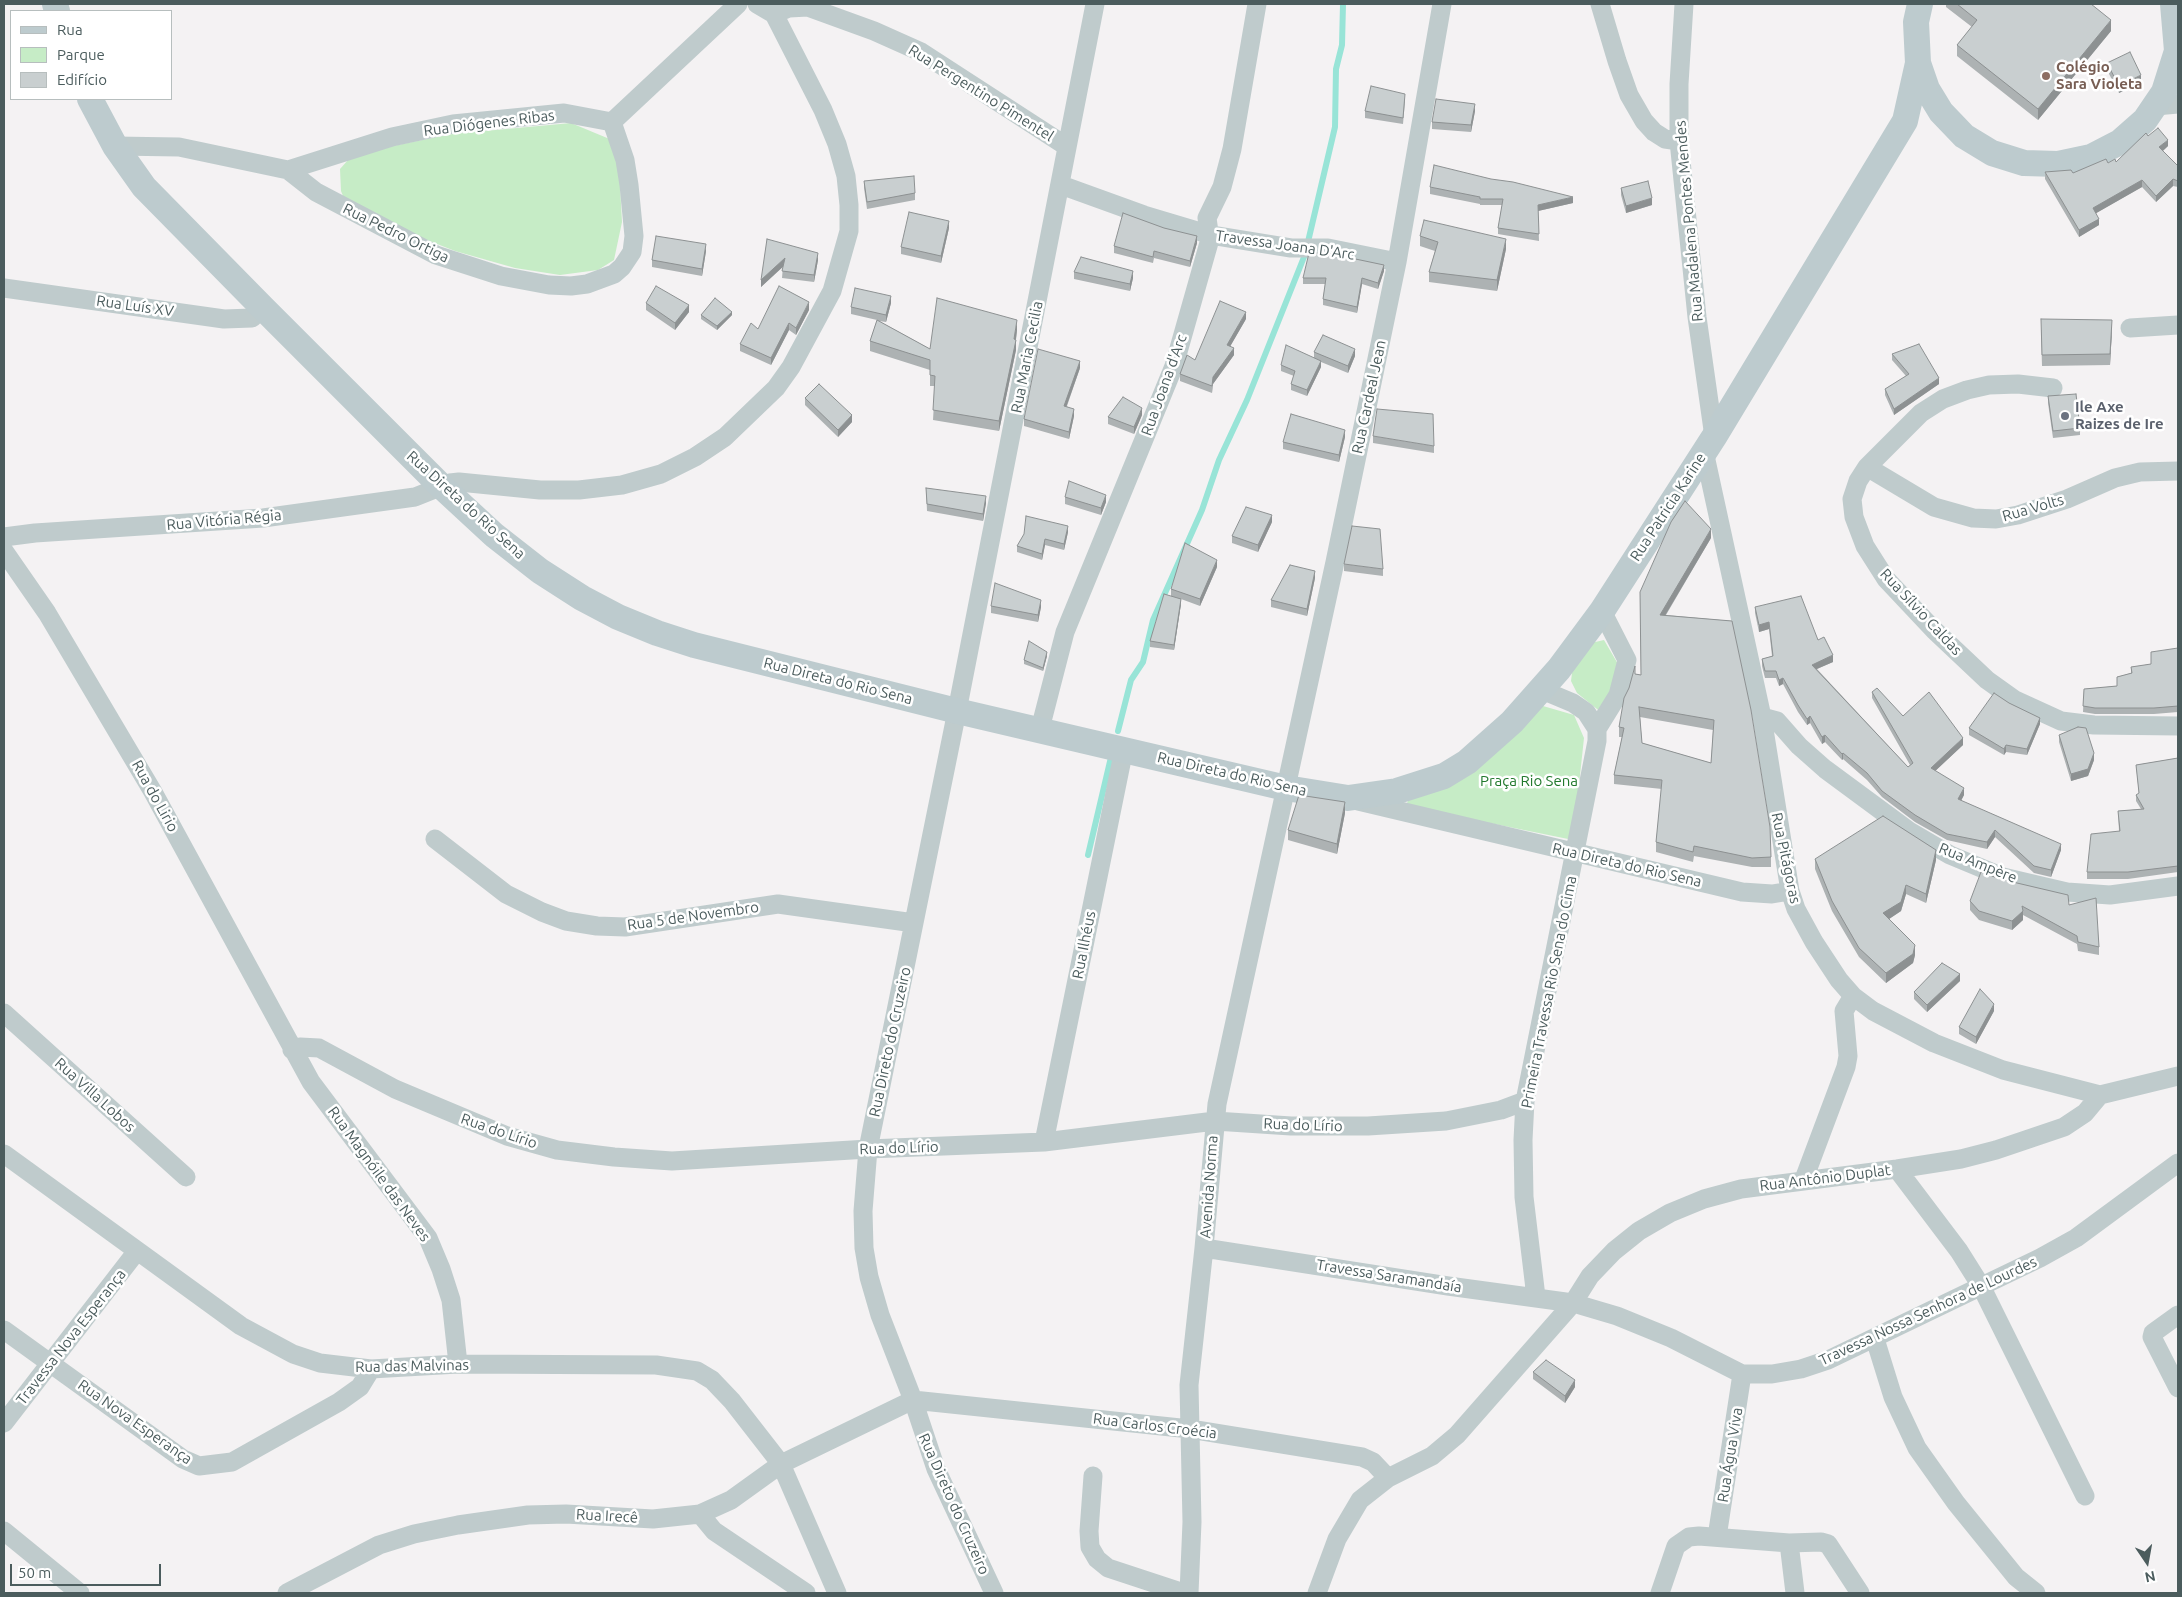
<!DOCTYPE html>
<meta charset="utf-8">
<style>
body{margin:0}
#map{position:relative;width:2182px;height:1597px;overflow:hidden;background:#f4f2f3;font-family:Ubuntu,sans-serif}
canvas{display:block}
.frame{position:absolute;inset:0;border:5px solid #4b5c5d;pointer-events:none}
.legend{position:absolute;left:10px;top:10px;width:162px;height:90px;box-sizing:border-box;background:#fff;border:1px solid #b7bebe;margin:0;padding:6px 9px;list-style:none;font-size:15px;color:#4b5c5d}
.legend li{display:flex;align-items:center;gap:10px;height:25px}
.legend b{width:25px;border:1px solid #b7bebe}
.north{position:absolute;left:2122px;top:1537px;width:50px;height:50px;-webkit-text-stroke:4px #fff;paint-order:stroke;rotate:168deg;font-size:14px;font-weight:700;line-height:20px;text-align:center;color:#4b5c5d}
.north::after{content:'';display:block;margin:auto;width:18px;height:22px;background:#4b5c5d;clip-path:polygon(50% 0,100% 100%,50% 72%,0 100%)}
.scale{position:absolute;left:10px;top:1564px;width:151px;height:22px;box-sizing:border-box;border:2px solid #4b5c5d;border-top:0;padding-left:6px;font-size:15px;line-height:18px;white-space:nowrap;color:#4b5c5d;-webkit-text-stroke:4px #fff;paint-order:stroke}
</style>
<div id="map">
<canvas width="2182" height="1597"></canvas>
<div class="frame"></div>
<ul class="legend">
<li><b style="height:6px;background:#bdcbce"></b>Rua</li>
<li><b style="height:14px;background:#c6ecc6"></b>Parque</li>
<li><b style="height:14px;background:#c9cfd0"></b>Edifício</li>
</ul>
<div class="north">N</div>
<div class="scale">50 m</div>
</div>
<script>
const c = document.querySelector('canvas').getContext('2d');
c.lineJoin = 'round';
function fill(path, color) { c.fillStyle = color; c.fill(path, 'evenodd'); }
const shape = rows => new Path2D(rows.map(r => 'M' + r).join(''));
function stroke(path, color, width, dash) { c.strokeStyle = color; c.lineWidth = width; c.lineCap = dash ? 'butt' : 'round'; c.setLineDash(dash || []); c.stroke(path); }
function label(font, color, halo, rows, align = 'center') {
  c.font = font + ' Ubuntu,sans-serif'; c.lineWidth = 5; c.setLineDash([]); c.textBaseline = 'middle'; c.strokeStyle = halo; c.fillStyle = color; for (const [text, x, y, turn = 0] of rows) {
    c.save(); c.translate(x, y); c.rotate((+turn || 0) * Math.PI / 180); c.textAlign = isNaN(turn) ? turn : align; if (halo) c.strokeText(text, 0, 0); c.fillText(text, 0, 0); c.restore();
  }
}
fill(shape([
 [571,123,612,140,619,167,622,222,614,260,598,270,560,275,515,268,455,251,396,228,345,201,341,191,340,169,348,160,363,152,452,134],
 [1604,640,1618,664,1615,686,1602,713,1577,693,1571,681,1573,665,1591,643],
 [1543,706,1574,715,1584,738,1573,840,1406,806,1410,795]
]), '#c6ecc6');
stroke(shape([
 [1307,246,1335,127,1336,69,1342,45,1343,4],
 [1118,731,1131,680,1143,662,1153,620,1202,510,1219,460,1247,400,1306,252],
 [1088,855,1112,753]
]), '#98e4d7', 6);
stroke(shape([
 [757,4,774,14,789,8,808,7,874,31,921,52,1066,146],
 [1600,4,1617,61,1629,95,1644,121,1654,132,1665,139,1679,141],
 [1684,4,1679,84,1679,141,1697,317,1714,437],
 [2155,106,2178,104],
 [612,122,738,4],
 [115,146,179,147,288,170,316,192,436,255,501,276,549,285,571,286,587,284,614,274,622,267,632,252,634,236,629,185,625,160,612,122],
 [288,170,392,137,453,124,564,113,612,122],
 [1061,185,1144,215,1211,235,1291,248,1328,248,1397,262],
 [4,288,224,319,252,318,263,308],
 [2130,328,2178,325],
 [2053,388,2018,384,1989,385,1967,390,1943,399,1921,413,1867,467,1858,481,1852,499,1854,517,1865,546,1886,579,1934,630,1987,680,2015,700,2061,721,2094,725,2178,726],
 [1704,451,1762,717,1790,891,1796,909,1814,942,1839,980,1853,996,1873,1011,1934,1043,2003,1070,2100,1095,2178,1076],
 [1867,467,1934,507,1973,518,1996,519,2018,515,2067,499,2115,478,2140,472,2178,471],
 [4,537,35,533,263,518,415,497,450,483,459,482,540,490,579,490,622,485,661,474,695,457,725,437,776,388,791,367,832,291,849,231,849,205,846,176,837,144,823,110,774,14],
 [4,551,47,613,153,792,311,1082,428,1238,441,1269,451,1300,458,1364],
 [1762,717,1777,721,1799,746,1825,769,1909,831,1950,855,2003,877,2067,892,2110,895,2178,886],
 [1040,729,1065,632,1174,366,1210,239,1207,218,1222,187,1232,149,1257,4],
 [1597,729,1618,695,1627,660,1602,611],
 [1358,801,1742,892,1772,894,1790,891],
 [435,839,506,894,542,912,566,921,597,926,625,927,778,904,914,923],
 [4,1013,186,1177],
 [292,1050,300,1047,319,1048,395,1089,507,1136,557,1150,614,1157,672,1161,868,1149,1044,1142,1215,1121,1291,1126,1368,1126,1446,1121,1501,1110,1525,1101],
 [1044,1142,1124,749],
 [4,1154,241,1326,293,1354,320,1363,371,1369,458,1364,656,1365,697,1371,712,1380,732,1401,781,1464,837,1593],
 [1897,1169,1959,1251,1981,1286,2085,1496],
 [1804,1179,1846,1067,1848,1056,1844,1011,1853,996],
 [1204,1248,1448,1286,1573,1303,1617,1316,1671,1338,1742,1374,1772,1374,1801,1369,1828,1360,2040,1258,2076,1238,2178,1163],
 [1536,1297,1524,1197,1523,1140,1525,1101,1597,741,1597,729,1586,712,1573,703,1542,690],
 [2178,1315,2153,1333,2152,1337,2178,1388],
 [4,1330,183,1459,199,1466,232,1462,339,1402,360,1387,371,1369],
 [1875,1339,1893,1397,1917,1448,1956,1503,2016,1577,2036,1593],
 [4,1423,137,1251],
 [1093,1476,1089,1531,1090,1547,1097,1559,1108,1568,1184,1593],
 [700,1514,714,1531,806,1593],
 [4,1531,80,1593],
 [1717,1537,1742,1374],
 [1789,1543,1795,1593],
 [287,1593,379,1545,414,1534,458,1525,528,1515,566,1514,653,1519,700,1514,731,1500,781,1464,913,1400,1190,1429,1362,1457,1373,1462,1388,1478],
 [994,1593,936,1469,913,1400,880,1315,869,1277,864,1248,863,1211,868,1149,957,711,1095,4],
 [1189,1593,1192,1522,1189,1385,1204,1248,1217,1104,1335,562,1397,262,1442,4],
 [1317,1593,1337,1539,1360,1500,1388,1478,1432,1456,1457,1435,1573,1303,1590,1276,1614,1251,1639,1231,1670,1213,1704,1199,1741,1189,1897,1169,1961,1159,1996,1150,2064,1127,2085,1113,2100,1095],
 [1660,1593,1676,1546,1689,1537,1699,1536,1789,1543,1821,1542,1828,1544,1860,1593]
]), '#bfcbcc', 19);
stroke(shape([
 [55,4,57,11],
 [1920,4,1916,22,1918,63,1927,89,1941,112,1964,136,1992,153,2024,163,2058,164,2091,157,2120,142,2145,120,2164,92,2177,51,2173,4],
 [90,99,115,146,144,187,263,308,441,486,494,535,540,571,582,598,618,617,657,633,694,645,957,711,1286,788,1348,798,1397,791,1444,776,1467,762,1512,722,1559,669,1602,611,1714,437,1905,121,1918,63]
]), '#bdcbce', 26);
fill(shape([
 [1946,4,2091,4,2111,31,2038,120,1957,56,1957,45,1972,27,1946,7],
 [2107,63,2141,82,2119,93,2107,70],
 [1405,101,1403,124,1365,118,1365,111],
 [1475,111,1471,132,1432,129,1432,122],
 [2148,136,2168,146,2163,151,2178,166,2178,187,2173,186,2156,202,2142,187,2096,213,2099,225,2079,237,2045,179,2045,172,2073,173,2108,163,2116,162],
 [864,181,915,193,915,200,867,209,864,188],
 [1430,187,1573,203,1538,211,1539,241,1498,234,1498,228,1502,205,1480,205,1480,204,1430,194],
 [1621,188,1652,205,1626,213,1621,195],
 [949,228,941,263,901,254,901,247],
 [1420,236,1506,249,1497,291,1429,282,1429,272,1435,251,1420,246],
 [767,239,818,260,814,282,782,278,783,266,761,287],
 [1197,243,1190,267,1154,258,1153,263,1114,253,1114,246],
 [706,251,702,276,652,267,652,260],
 [1324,256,1384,271,1378,289,1362,284,1357,313,1323,305,1323,299,1325,284,1303,284,1303,278],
 [1074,272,1133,278,1130,291,1074,279],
 [646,303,689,312,675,330,646,310],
 [891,303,886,322,879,321,930,349,1017,330,1016,340,1016,350,999,431,933,420,935,386,930,386,930,370,870,351,870,341,877,320,851,314,851,307],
 [809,310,796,335,789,330,771,365,740,351,740,344,758,329],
 [701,315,732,315,717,330,701,319],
 [1246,319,1230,346,1234,355,1213,384,1212,393,1180,381,1180,374,1195,360],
 [2041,330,2112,330,2110,365,2042,366],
 [1314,352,1355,356,1348,373,1321,362,1321,367,1307,396,1291,390,1291,384,1294,376,1281,371,1281,365,1314,358],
 [1892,354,1939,384,1894,415,1885,395,1885,389,1906,376,1892,360],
 [1080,368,1067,406,1074,416,1069,439,1024,426,1024,419],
 [2048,396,2080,428,2080,435,2053,438,2048,403],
 [805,398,852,422,838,437,805,405],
 [1142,415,1134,434,1108,424,1108,417],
 [1373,436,1434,446,1434,453,1373,443],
 [1345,437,1339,462,1283,449,1283,442],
 [926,488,986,503,983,521,927,511],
 [1065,497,1106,502,1101,515,1065,504],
 [1272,522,1258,552,1232,543,1232,536],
 [1068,532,1064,550,1045,545,1042,560,1017,552,1017,546],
 [1711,538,1666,615,1732,621,1771,857,1771,867,1752,867,1694,856,1693,862,1656,852,1656,842,1662,789,1614,784,1614,775,1622,737,1619,737,1619,727,1629,688,1635,674,1641,675,1640,592],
 [1640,717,1713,730,1711,763,1642,743],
 [1344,564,1383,569,1383,576,1344,571],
 [1217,567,1200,606,1181,599,1181,604,1174,650,1150,647,1150,641,1171,596,1171,589],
 [1315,578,1307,616,1271,607,1271,600],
 [991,606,1041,607,1038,622,991,613],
 [1755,607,1818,640,1833,662,1817,669,1908,767,1910,765,1872,698,1872,692,1903,716,1963,745,1935,771,1964,795,1961,801,2061,850,2051,877,2034,873,1995,837,1987,849,1947,840,1915,822,1882,797,1867,780,1843,759,1842,760,1825,742,1822,744,1810,723,1807,725,1798,712,1783,684,1779,686,1776,678,1765,678,1762,666,1762,659,1772,656,1769,629,1759,632,1755,613],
 [2178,648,2178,712,2154,714,2095,714,2083,712,2084,689,2117,686,2117,677,2131,673,2131,667,2151,664],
 [1047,656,1043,671,1024,664,1024,660],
 [2040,724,2027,755,2006,752,2004,755,1969,735,1969,728],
 [2059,735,2094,760,2088,776,2071,781,2059,742],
 [2178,758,2178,872,2128,879,2087,879,2087,872,2119,831,2118,811,2141,809,2136,801,2136,795,2139,794,2136,765],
 [1345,813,1337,854,1288,840,1288,830],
 [1815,859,1936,860,1926,903,1906,894,1901,911,1889,919,1915,955,1913,963,1886,983,1859,957,1832,911,1815,869],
 [1970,901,2069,905,2099,947,2099,955,2078,951,2077,944,2023,915,2023,920,2012,930,1979,920,1970,910],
 [1960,981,1927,1012,1914,999,1914,992],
 [1994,1011,1976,1044,1959,1034,1959,1027],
 [1533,1372,1575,1387,1565,1403,1533,1379]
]), '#adb2b3');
fill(shape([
 [2111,20,2111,31,2038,120,2038,109],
 [2141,75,2141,82,2119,93,2119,86],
 [1475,104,1475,111,1471,132,1471,125],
 [2168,140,2168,146,2159,154,2159,147],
 [2173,179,2173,186,2156,202,2156,196],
 [2142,180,2142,187,2093,215,2093,208],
 [1573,197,1573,203,1538,211,1538,205],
 [1652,198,1652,205,1626,213,1626,206],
 [2099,219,2099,225,2079,237,2079,230],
 [949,221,949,228,941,263,941,256],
 [1197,236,1197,243,1190,267,1190,261],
 [1506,239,1506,249,1497,291,1497,280],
 [706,244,706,251,702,276,702,269],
 [818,253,818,260,814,282,814,275],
 [785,258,785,265,761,287,761,280],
 [1384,265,1384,271,1378,289,1378,283],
 [1133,271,1133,278,1130,291,1130,284],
 [1362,278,1362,284,1357,313,1357,307],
 [891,296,891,303,886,322,886,315],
 [809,302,809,310,796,335,796,328],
 [689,305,689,312,675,330,675,323],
 [732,312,732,315,717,330,717,326],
 [1246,312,1246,319,1227,352,1227,345],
 [1017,320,1017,330,1015,346,1016,340,1016,350,999,431,999,421,1014,339],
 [2112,320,2112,330,2110,365,2110,354],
 [789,323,789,330,771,365,771,358],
 [1234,348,1234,355,1213,384,1212,393,1213,377],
 [1355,349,1355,356,1348,373,1348,366],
 [1080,361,1080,368,1064,413,1064,406],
 [1321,361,1321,367,1307,396,1307,390],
 [1939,378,1939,384,1894,415,1894,409],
 [1142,408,1142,415,1134,434,1134,427],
 [1074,409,1074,416,1069,439,1069,432],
 [852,415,852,422,838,437,838,430],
 [1345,430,1345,437,1339,462,1339,455],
 [1106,495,1106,502,1101,515,1101,508],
 [986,496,986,503,983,521,983,514],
 [1272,515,1272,522,1258,552,1258,545],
 [1068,526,1068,532,1064,550,1064,544],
 [1711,529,1711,538,1660,624,1660,615],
 [1045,539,1045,545,1042,560,1042,554],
 [1217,560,1217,567,1200,606,1200,599],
 [1315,571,1315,578,1307,616,1307,609],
 [1181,599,1181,604,1174,650,1174,645],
 [1041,600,1041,607,1038,622,1038,615],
 [1769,622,1769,629,1759,632,1759,625],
 [1047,652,1047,656,1043,671,1043,668],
 [1833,655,1833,662,1812,671,1812,665],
 [1783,678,1783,684,1779,686,1779,680],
 [1810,716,1810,723,1807,725,1807,719],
 [2040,718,2040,724,2027,755,2027,749],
 [1825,735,1825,742,1822,744,1822,737],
 [1963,738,1963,745,1931,775,1931,768],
 [2006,745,2006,752,2004,755,2004,749],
 [1843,753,1843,759,1842,760,1842,754],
 [2094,753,2094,760,2088,776,2071,781,2071,774],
 [1964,788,1964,795,1958,806,1958,799],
 [1345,802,1345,813,1337,854,1337,844],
 [1995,830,1995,837,1987,849,1987,842],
 [2061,844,2061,850,2051,877,2051,870],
 [1936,850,1936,860,1926,903,1926,894],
 [1906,885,1906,894,1901,911,1883,923,1883,913],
 [2023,911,2023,920,2012,930,2012,921],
 [1915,945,1915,955,1913,963,1886,983,1886,973],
 [1960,974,1960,981,1927,1012,1927,1005],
 [1994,1004,1994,1011,1976,1044,1976,1037],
 [1575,1380,1575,1387,1565,1403,1565,1396]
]), '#8d9192');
const building = shape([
 [1957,4,2091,4,2111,20,2038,109,1957,45,1977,20,1957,4],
 [2130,52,2141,75,2119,86,2107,63,2130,52],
 [1371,86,1405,94,1403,118,1365,111,1371,86],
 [1436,99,1475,104,1471,125,1432,122,1436,99],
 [2158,128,2168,140,2159,147,2178,166,2178,181,2173,179,2156,196,2142,180,2093,208,2099,219,2079,230,2045,172,2071,170,2073,173,2106,159,2108,163,2115,159,2116,162,2146,133,2148,136,2158,128],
 [1434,165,1491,179,1513,182,1573,197,1538,205,1539,234,1498,228,1503,199,1480,199,1480,197,1430,187,1434,165],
 [914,176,915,193,867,202,864,181,914,176],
 [1648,181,1652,198,1626,206,1621,188,1648,181],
 [909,212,949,221,941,256,901,247,909,212],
 [1123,213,1164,228,1197,236,1190,261,1154,251,1153,257,1114,246,1123,213],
 [1424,220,1506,239,1497,280,1429,272,1438,242,1420,236,1424,220],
 [656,236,706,244,702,269,652,260,656,236],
 [767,239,818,253,814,275,782,271,785,258,761,280,767,239],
 [1309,253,1321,253,1324,256,1327,253,1384,265,1378,283,1362,278,1357,307,1323,299,1326,278,1303,278,1309,253],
 [1081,257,1133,271,1130,284,1074,272,1081,257],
 [656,286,689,305,675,323,646,303,656,286],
 [779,286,809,302,796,328,789,323,771,358,740,344,751,323,758,329,779,286],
 [855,288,891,296,886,315,851,307,855,288],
 [715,298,732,312,717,326,701,315,715,298],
 [937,298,1017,320,1014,339,1016,340,999,421,933,410,935,376,930,375,930,360,870,341,877,320,930,349,937,298],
 [1220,301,1246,312,1227,345,1234,348,1213,377,1212,386,1180,374,1187,355,1195,360,1220,301],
 [2041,319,2112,320,2110,354,2042,355,2041,319],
 [1323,335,1355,349,1348,366,1314,352,1323,335],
 [1919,344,1939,378,1894,409,1885,389,1909,374,1892,354,1919,344],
 [1286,345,1321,361,1307,390,1291,384,1295,371,1281,365,1286,345],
 [1038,349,1080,361,1064,406,1074,409,1069,432,1024,419,1038,349],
 [819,384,852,415,838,430,805,398,819,384],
 [2076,394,2080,428,2053,431,2048,396,2076,394],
 [1123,397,1142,408,1134,427,1108,417,1123,397],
 [1377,409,1433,414,1434,446,1373,436,1377,409],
 [1291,414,1345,430,1339,455,1283,442,1291,414],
 [1069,481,1106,495,1101,508,1065,497,1069,481],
 [926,488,986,496,983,514,927,504,926,488],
 [1685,501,1711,529,1660,615,1732,621,1751,710,1770,827,1771,857,1752,858,1694,846,1693,852,1656,842,1662,780,1614,775,1624,728,1619,727,1624,698,1629,688,1635,666,1635,674,1641,675,1640,592,1671,522,1685,501],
 [1639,707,1714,720,1711,763,1642,743,1639,707],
 [1246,507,1272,515,1258,545,1232,536,1246,507],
 [1026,516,1068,526,1064,544,1045,539,1042,554,1017,546,1024,534,1026,516],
 [1352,526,1380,529,1383,569,1344,564,1352,526],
 [1185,543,1217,560,1200,599,1171,589,1185,543],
 [1290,565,1315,571,1307,609,1271,600,1290,565],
 [995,583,1041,600,1038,615,991,606,995,583],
 [1164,594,1181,599,1174,645,1150,641,1164,594],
 [1801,596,1818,640,1824,637,1833,655,1812,665,1908,767,1913,763,1872,692,1877,688,1903,716,1929,692,1963,738,1931,768,1964,788,1958,799,2061,844,2051,870,2034,866,1995,830,1987,842,1947,834,1915,815,1882,791,1867,773,1843,753,1842,754,1825,735,1822,737,1810,716,1807,719,1798,705,1783,678,1779,680,1776,671,1765,671,1762,659,1773,656,1769,622,1759,625,1755,607,1801,596],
 [1029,641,1047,652,1043,668,1024,660,1029,641],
 [2178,648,2178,706,2154,708,2095,708,2083,706,2084,689,2117,686,2117,677,2132,673,2131,667,2151,664,2151,652,2178,648],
 [1994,693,2009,703,2040,718,2027,749,2006,745,2004,749,1969,728,1994,693],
 [2078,727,2086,728,2094,753,2088,769,2071,774,2059,735,2078,727],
 [2178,758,2178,866,2128,872,2087,872,2091,834,2120,831,2118,811,2144,809,2136,795,2139,793,2136,765,2178,758],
 [1299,795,1345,802,1337,844,1288,830,1299,795],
 [1883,816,1936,850,1926,894,1906,885,1901,902,1883,913,1915,945,1913,954,1886,973,1859,948,1832,901,1815,859,1883,816],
 [1981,872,2000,879,2068,895,2069,905,2096,898,2099,947,2078,942,2077,936,2022,906,2023,911,2012,921,1979,911,1970,901,1981,872],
 [1942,963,1960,974,1927,1005,1914,992,1942,963],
 [1980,989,1994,1004,1976,1037,1959,1027,1980,989],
 [1546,1360,1575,1380,1565,1396,1533,1372,1546,1360]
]);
fill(building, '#c9cfd0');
stroke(building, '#8d9192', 1);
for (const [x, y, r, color] of [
 [2046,76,5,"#8d6e63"],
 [2065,416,5,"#6b7280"]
]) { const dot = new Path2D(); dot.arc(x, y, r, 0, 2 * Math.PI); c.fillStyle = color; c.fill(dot); stroke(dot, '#fff', 2); }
label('bold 15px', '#785e54', '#fff', [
 ["Colégio",2056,67],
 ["Sara Violeta",2056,84]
], 'left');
label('15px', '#4b5c5d', '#fff', [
 ["Rua Pergentino Pimentel",981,93,32],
 ["Rua Diógenes Ribas",489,123,-7],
 ["Rua Madalena Pontes Mendes",1689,221,-95],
 ["Rua Pedro Ortiga",396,233,26],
 ["Travessa Joana D'Arc",1285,245,8],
 ["Rua Luís XV",135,306,8],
 ["Rua Maria Cecilia",1027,357,-79],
 ["Rua Joana d'Arc",1164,385,-70],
 ["Rua Cardeal Jean",1369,397,-78],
 ["Rua Direta do Rio Sena",466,505,42],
 ["Rua Patricia Karine",1668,507,-57],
 ["Rua Volts",2033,508,-16],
 ["Rua Vitória Régia",224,520,-5],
 ["Rua Sílvio Caldas",1921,612,47],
 ["Rua Direta do Rio Sena",838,681,14],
 ["Rua Direta do Rio Sena",1232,774,13],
 ["Rua do Lirio",155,796,61],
 ["Rua Pitágoras",1786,858,78],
 ["Rua Ampère",1978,863,22],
 ["Rua Direta do Rio Sena",1627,865,13],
 ["Rua 5 de Novembro",693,916,-8],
 ["Rua Ilhéus",1084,945,-79],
 ["Primeira Travessa Rio Sena do Cima",1549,992,-79],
 ["Rua Direto do Cruzeiro",890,1042,-78],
 ["Rua Villa Lobos",95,1095,42],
 ["Rua do Lírio",1303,1125,2],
 ["Rua do Lírio",499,1131,19],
 ["Rua do Lírio",899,1148,-2],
 ["Rua Magnóile das Neves",379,1174,54],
 ["Rua Antônio Duplat",1825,1178,-7],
 ["Avenida Norma",1209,1187,-86],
 ["Travessa Saramandaía",1389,1276,9],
 ["Travessa Nossa Senhora de Lourdes",1928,1311,-25],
 ["Travessa Nova Esperança",71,1337,-52],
 ["Rua das Malvinas",412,1366,-1],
 ["Rua Nova Esperança",135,1422,35],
 ["Rua Carlos Croécia",1155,1426,7],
 ["Rua Água Viva",1730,1455,-81],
 ["Rua Direto do Cruzeiro",954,1504,66],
 ["Rua Irecê",607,1516,3]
]);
label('bold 15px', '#5b616d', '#fff', [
 ["Ile Axe",2075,407],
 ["Raizes de Ire",2075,424]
], 'left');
label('15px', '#22792d', '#fff', [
 ["Praça Rio Sena",1529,781]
]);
</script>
